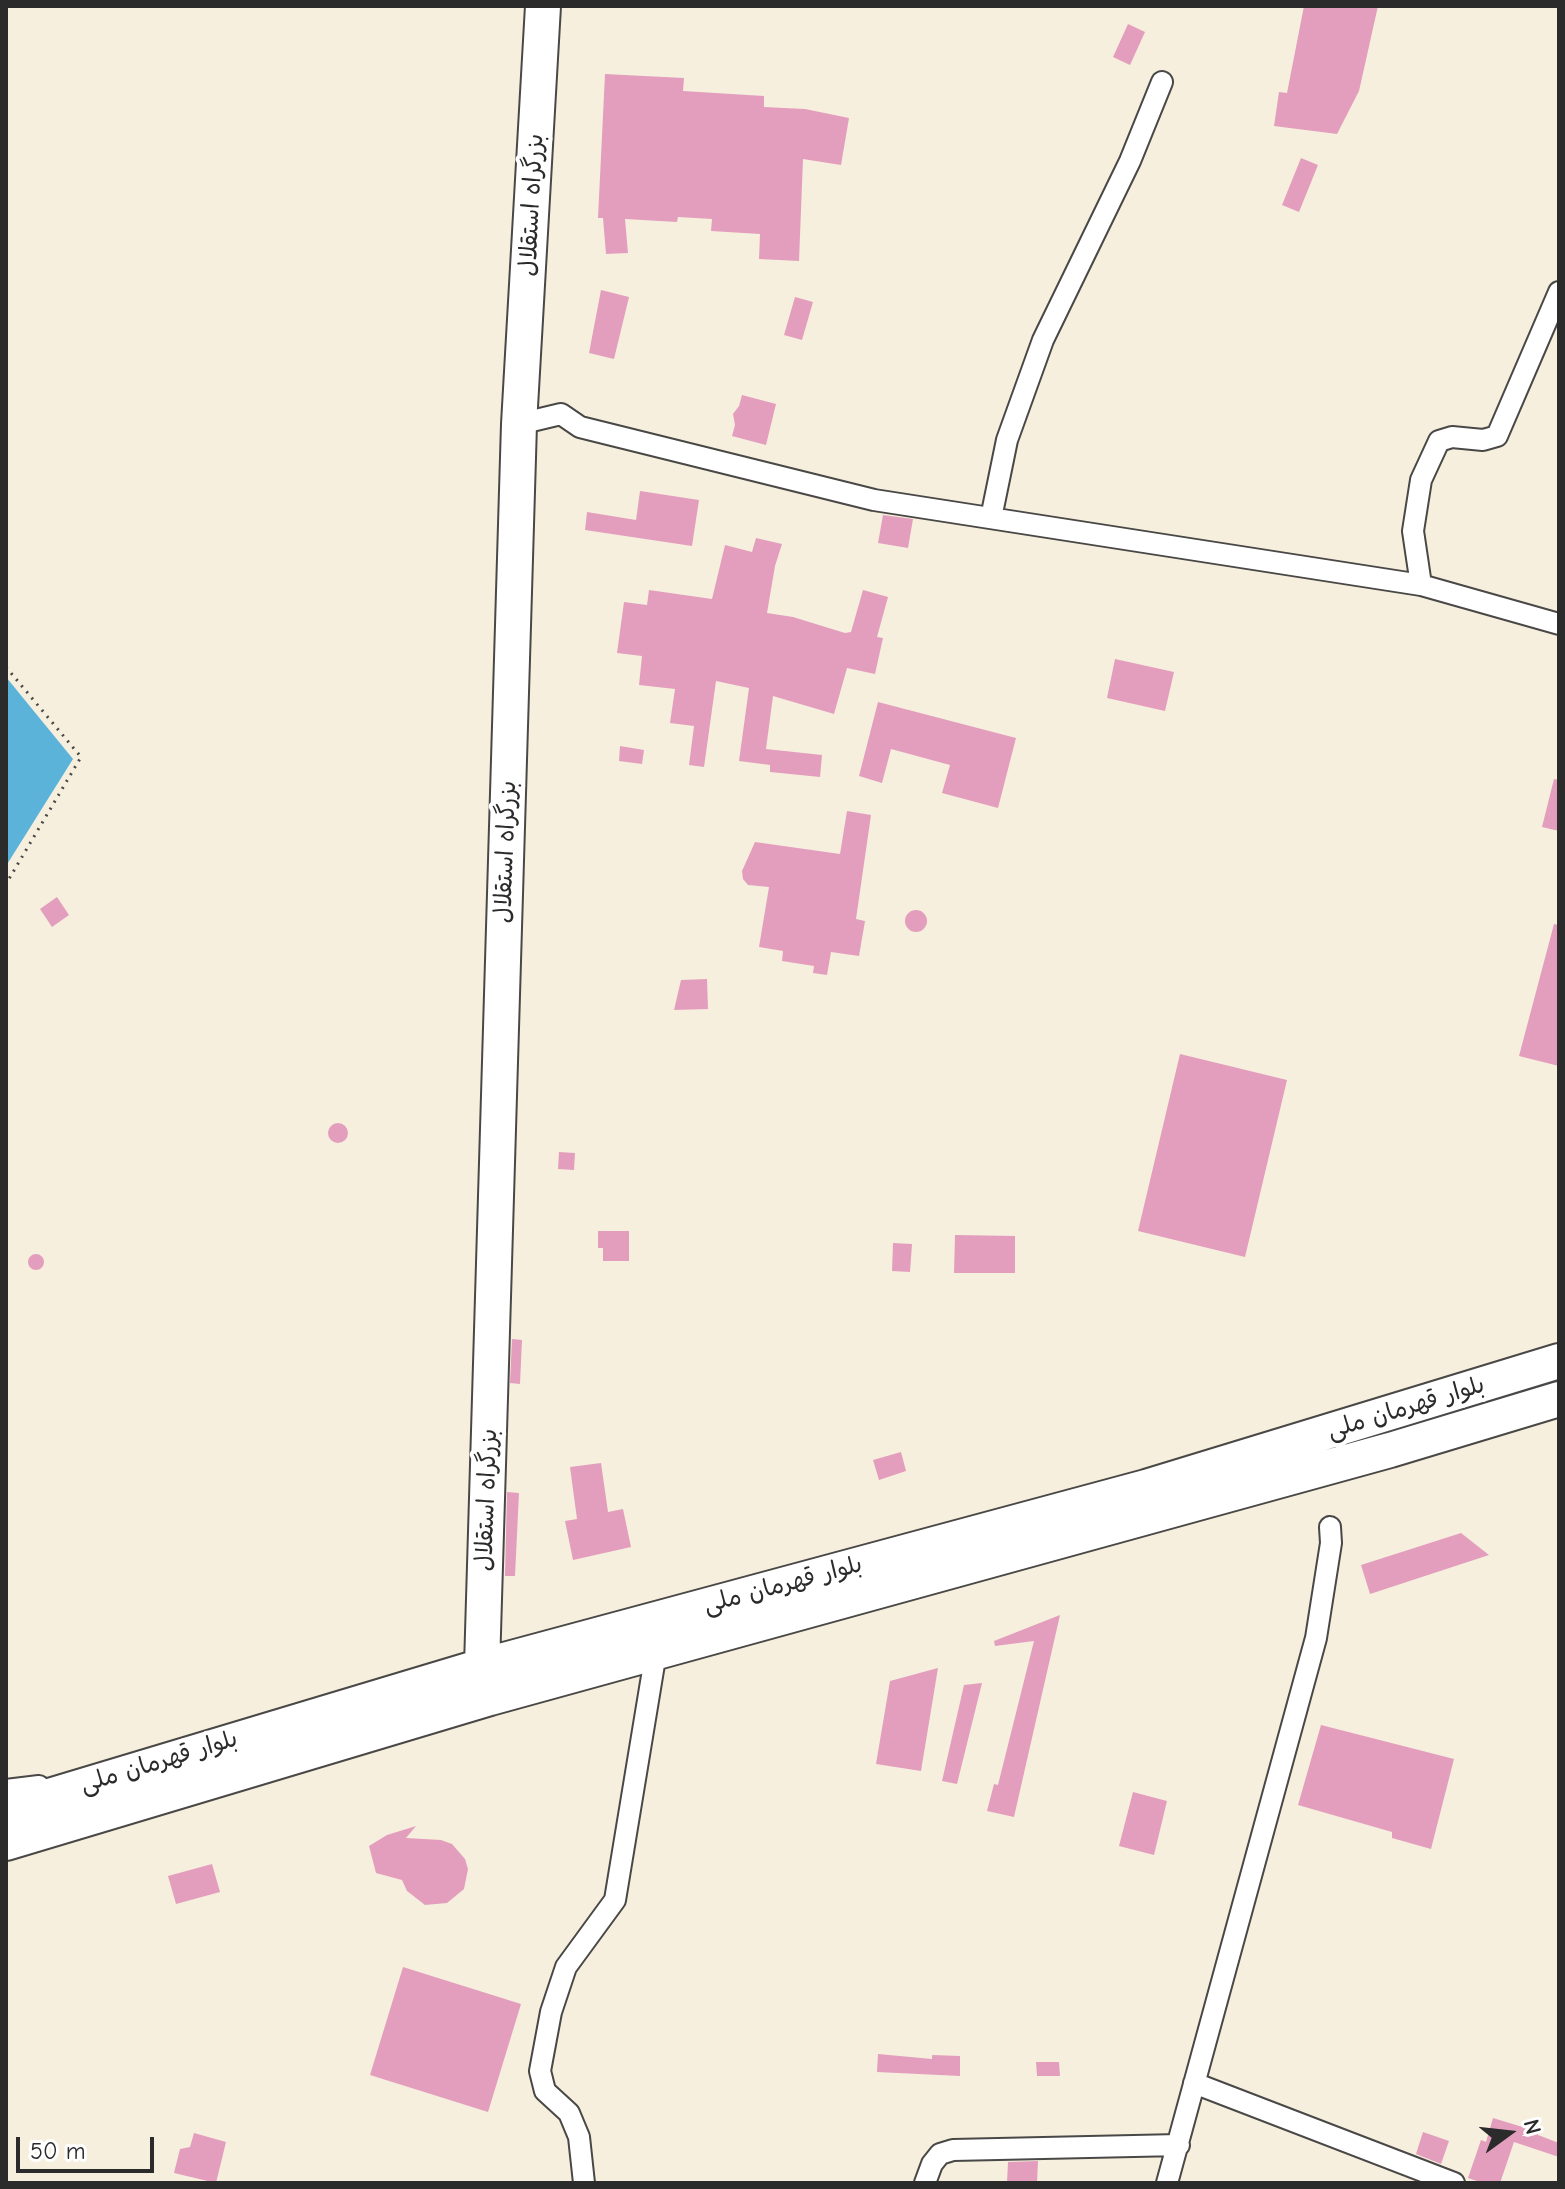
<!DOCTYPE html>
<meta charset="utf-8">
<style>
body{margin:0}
#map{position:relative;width:1565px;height:2189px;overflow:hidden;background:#f6efdd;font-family:"Comic Neue",sans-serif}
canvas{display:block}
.frame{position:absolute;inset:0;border:8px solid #2b2b2b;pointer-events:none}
.north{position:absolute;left:1469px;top:2093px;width:80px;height:80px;-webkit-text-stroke:6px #fff;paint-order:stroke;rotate:75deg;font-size:22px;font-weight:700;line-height:32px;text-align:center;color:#2b2b2b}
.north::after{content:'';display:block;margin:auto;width:28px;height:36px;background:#2b2b2b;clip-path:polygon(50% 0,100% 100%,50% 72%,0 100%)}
.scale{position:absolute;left:16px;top:2137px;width:138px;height:36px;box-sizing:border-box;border:4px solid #2b2b2b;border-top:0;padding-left:10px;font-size:24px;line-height:28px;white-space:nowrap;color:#2b2b2b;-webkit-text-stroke:6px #fff;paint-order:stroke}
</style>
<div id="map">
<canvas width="1565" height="2189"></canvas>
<div class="frame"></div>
<div class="north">N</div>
<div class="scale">50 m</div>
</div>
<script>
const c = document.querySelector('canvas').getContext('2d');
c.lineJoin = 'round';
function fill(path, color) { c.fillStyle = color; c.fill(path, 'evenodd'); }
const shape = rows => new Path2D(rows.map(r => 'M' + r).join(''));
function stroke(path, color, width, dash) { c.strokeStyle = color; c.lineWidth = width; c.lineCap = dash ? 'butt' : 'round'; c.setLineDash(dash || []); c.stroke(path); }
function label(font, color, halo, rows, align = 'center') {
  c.font = font + ' "Comic Neue","Playpen Sans Arabic",sans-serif'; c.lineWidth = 8; c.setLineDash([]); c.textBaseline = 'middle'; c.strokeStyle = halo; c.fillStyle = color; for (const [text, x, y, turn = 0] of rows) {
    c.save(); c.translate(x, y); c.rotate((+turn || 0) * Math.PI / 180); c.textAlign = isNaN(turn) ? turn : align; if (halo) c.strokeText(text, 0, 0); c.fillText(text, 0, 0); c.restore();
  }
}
fill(shape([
 [6,677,73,759,6,866]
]), '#5cb3d9');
fill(shape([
 [1304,6,1378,6,1359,91,1337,134,1274,126,1279,92,1287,93],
 [1128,24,1145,32,1130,65,1113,57],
 [605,74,684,78,683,91,764,96,764,107,805,109,849,118,841,165,803,159,799,261,759,259,760,234,711,231,712,219,678,217,677,222,625,219,628,253,606,254,603,218,598,218],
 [1301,158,1318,165,1299,212,1282,205],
 [601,290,629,297,614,359,589,353],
 [795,297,813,302,802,340,784,335],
 [742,395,776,404,766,445,732,436,735,425,733,414,739,406],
 [640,491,699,500,692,546,585,530,587,512,636,520],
 [883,515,913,519,908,548,878,543],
 [756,538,782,544,775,566,767,613,793,617,845,633,851,632,863,590,888,597,877,637,883,638,875,674,847,668,834,714,773,696,766,749,822,755,820,777,770,772,770,765,739,761,749,688,716,681,704,767,689,765,694,726,670,723,675,689,639,685,642,656,617,653,624,602,647,605,649,590,712,599,725,545,752,552],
 [1115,659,1174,672,1165,711,1107,698],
 [878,702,1016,738,998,808,942,793,950,765,891,749,882,783,859,776],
 [620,746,644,750,642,764,619,761],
 [1554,779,1559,780,1559,831,1542,827],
 [847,811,871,815,856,919,865,921,859,956,831,952,827,975,813,973,814,966,782,961,783,951,759,947,769,887,748,885,743,879,742,871,755,842,840,854],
 [57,897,69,915,52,927,40,909],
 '905 921a11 11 0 1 1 22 0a11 11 0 1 1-22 0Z',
 [1554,924,1559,925,1559,1066,1519,1056],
 [707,979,708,1009,674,1010,681,980],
 [1180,1054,1287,1080,1245,1257,1138,1231],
 '328 1133a10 10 0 1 1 20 0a10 10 0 1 1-20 0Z',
 [559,1152,575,1153,574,1170,558,1169],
 [598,1231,629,1231,629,1261,603,1261,603,1248,598,1248],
 [955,1235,1015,1236,1015,1273,954,1273],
 [893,1243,912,1244,910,1272,892,1271],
 '28 1262a8 8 0 1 1 16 0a8 8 0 1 1-16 0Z',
 [512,1339,522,1340,520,1384,510,1383],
 [901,1452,906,1471,879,1480,873,1460],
 [601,1463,608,1512,623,1509,631,1547,573,1560,565,1521,577,1519,570,1467],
 [507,1492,519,1493,515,1576,505,1576],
 [1461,1533,1489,1555,1370,1594,1361,1565],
 [1060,1615,1014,1817,987,1811,994,1784,998,1785,1034,1641,995,1646,994,1641],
 [938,1668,921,1771,876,1764,890,1681],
 [982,1683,957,1784,942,1781,964,1685],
 [1321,1725,1454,1759,1431,1849,1392,1838,1392,1832,1298,1805],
 [1133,1792,1167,1801,1154,1855,1119,1846],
 [416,1826,406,1838,441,1840,452,1844,465,1859,468,1869,464,1889,447,1903,425,1905,407,1891,402,1880,376,1873,369,1846,387,1835],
 [212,1864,220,1892,176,1904,168,1876],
 [403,1967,521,2004,488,2112,370,2075],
 [878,2054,932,2059,932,2055,960,2056,960,2076,877,2072],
 [1036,2062,1059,2062,1060,2076,1037,2076],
 [1493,2118,1539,2132,1538,2135,1559,2143,1559,2157,1514,2142,1500,2183,1483,2183,1468,2178,1481,2140,1486,2142],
 [1423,2132,1449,2141,1441,2164,1416,2154],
 [194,2133,226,2142,216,2183,174,2173,180,2149,190,2147],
 [1038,2161,1037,2183,1007,2183,1008,2162]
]), '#e39ebe');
const minor = shape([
 [519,424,561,414,580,427,874,500,1421,585,1559,624],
 [991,518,1007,440,1043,340,1130,161,1162,82],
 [1421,585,1413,531,1421,480,1439,441,1452,437,1483,440,1497,436,1559,292],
 [6,1790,39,1786],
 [1194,2083,1454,2183],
 [584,2183,579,2137,569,2113,545,2091,540,2071,551,2012,566,1967,615,1900,656,1652],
 [925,2183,932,2164,940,2154,953,2150,1179,2145],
 [1167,2183,1316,1638,1331,1543,1330,1527]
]);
const trunk = shape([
 [490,1698,482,1666,519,424,543,6],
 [6,1809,482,1666,1146,1487,1559,1361],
 [6,1843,490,1698,1390,1450,1559,1399]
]);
stroke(minor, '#494846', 24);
stroke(trunk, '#494846', 38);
stroke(shape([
 [6,667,81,757,6,884]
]), '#494846', 3, [2, 6]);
stroke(minor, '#fff', 20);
stroke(trunk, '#fff', 34);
label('24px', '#2b2b2b', '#fff', [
 ["بزرگراه استقلال",532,205,-87],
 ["بزرگراه استقلال",506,852,-88],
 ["بلوار قهرمان ملی",1406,1408,-17],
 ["بزرگراه استقلال",487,1500,-88],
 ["بلوار قهرمان ملی",783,1585,-15],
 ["بلوار قهرمان ملی",159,1762,-17]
]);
</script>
